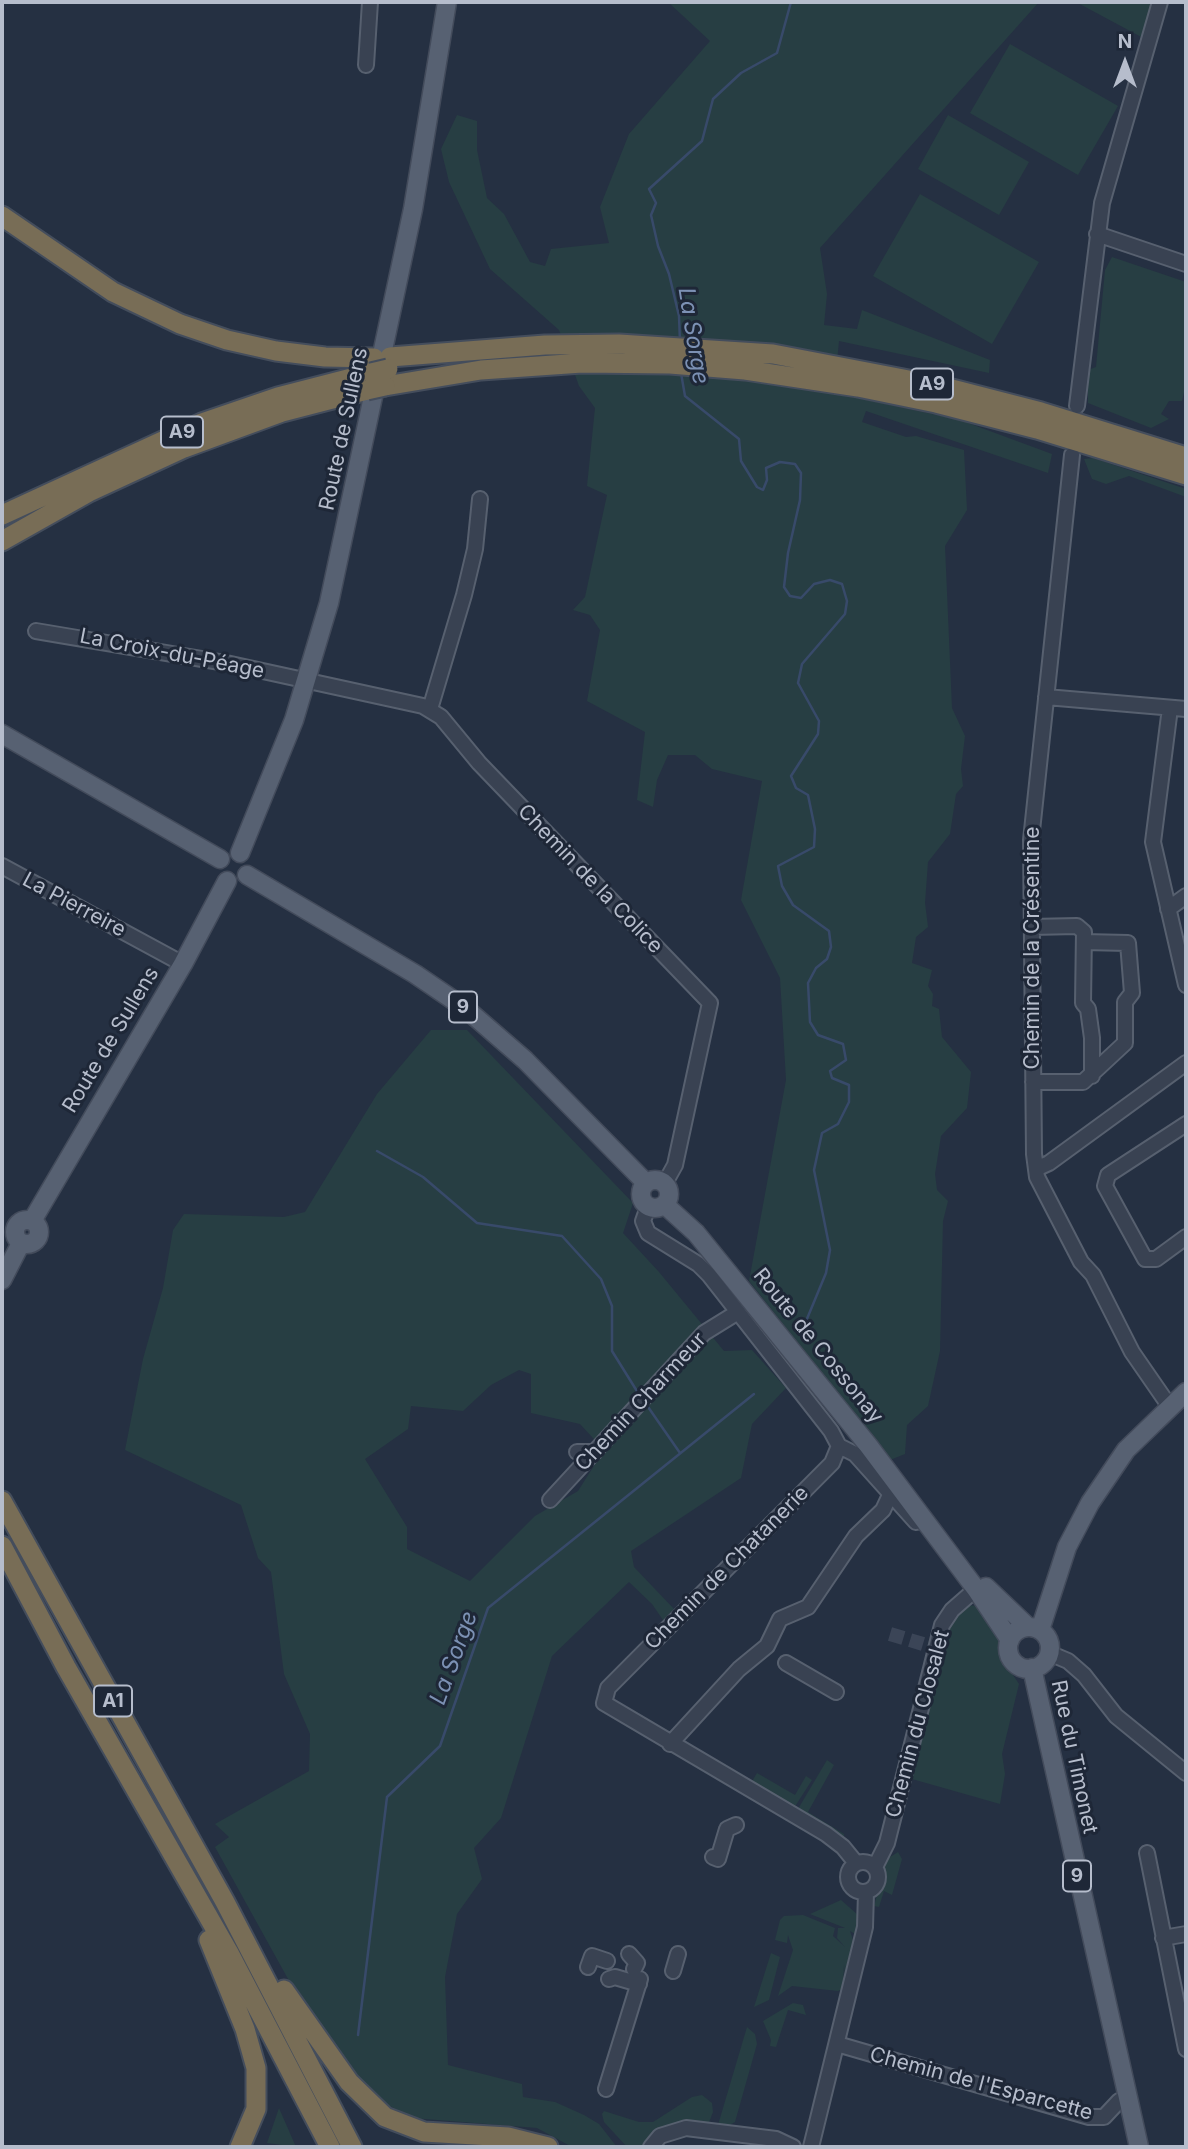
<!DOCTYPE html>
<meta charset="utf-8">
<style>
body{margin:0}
#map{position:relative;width:1188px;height:2149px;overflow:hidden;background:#253042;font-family:Inter,sans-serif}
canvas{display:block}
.frame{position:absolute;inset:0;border:4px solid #b6bdcc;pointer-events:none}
.north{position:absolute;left:1090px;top:28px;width:70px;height:70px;-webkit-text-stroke:5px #1e2737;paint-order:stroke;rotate:0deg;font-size:19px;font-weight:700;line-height:28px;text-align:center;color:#b6bdcc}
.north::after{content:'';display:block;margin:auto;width:24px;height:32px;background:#b6bdcc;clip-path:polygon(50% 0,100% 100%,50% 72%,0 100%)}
</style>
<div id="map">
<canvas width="1188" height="2149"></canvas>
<div class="frame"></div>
<div class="north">N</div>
</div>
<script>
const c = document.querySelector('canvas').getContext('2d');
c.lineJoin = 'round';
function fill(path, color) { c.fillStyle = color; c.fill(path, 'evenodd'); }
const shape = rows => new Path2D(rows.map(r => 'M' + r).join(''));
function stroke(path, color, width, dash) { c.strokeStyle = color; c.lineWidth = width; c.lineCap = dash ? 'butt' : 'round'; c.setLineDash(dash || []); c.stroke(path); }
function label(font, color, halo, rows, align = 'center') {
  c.font = font + ' Inter,sans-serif'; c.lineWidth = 6; c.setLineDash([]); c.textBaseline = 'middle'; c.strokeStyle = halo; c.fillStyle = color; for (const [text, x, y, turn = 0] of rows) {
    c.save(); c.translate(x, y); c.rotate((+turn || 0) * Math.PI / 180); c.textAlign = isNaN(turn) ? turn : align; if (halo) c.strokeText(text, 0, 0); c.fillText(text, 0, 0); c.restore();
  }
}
fill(shape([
 [668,2,1039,2,820,248,827,294,824,325,857,329,862,310,990,360,989,373,839,341,834,393,960,420,1052,454,1048,473,866,411,862,422,906,437,916,436,964,450,967,510,945,546,952,708,965,736,961,769,963,786,956,794,950,834,928,862,925,903,928,927,916,937,912,963,932,970,928,986,933,994,932,1006,939,1009,942,1037,971,1072,967,1108,941,1136,935,1174,937,1190,948,1201,943,1221,940,1351,928,1406,907,1425,905,1454,890,1460,749,1281,786,1080,780,978,741,900,762,781,712,769,695,755,668,755,657,780,653,807,637,800,645,732,587,701,600,630,590,615,573,610,585,597,607,495,587,486,595,408,579,386,559,330,490,269,449,182,441,149,457,115,477,121,477,150,487,198,504,214,530,262,545,266,551,249,609,243,600,207,629,134,710,41],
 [1076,2,1156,2,1145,39],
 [1010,44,1118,106,1078,175,970,113],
 [948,115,1029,162,999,215,918,169],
 [920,194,1039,262,992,344,873,276],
 [1112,257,1186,282,1186,384,1182,401,1169,401,1161,414,1169,419,1151,428,1088,403,1088,370,1096,367,1105,270],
 [1093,458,1186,489,1186,497,1129,476,1106,484,1092,479,1084,459],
 [431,1030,467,1030,633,1203,623,1233,659,1272,724,1351,752,1350,786,1388,752,1424,741,1478,631,1551,634,1567,674,1609,663,1620,652,1604,629,1582,552,1656,501,1818,474,1848,482,1879,457,1914,445,1977,448,2065,522,2084,523,2097,555,2102,584,2115,599,2124,617,2147,572,2147,537,2128,412,2118,388,2105,363,2083,298,1997,215,1847,229,1837,215,1824,309,1771,310,1734,284,1674,271,1572,258,1558,241,1505,125,1450,143,1359,163,1288,173,1230,184,1214,284,1217,305,1212,377,1094],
 [519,1370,531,1374,531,1413,580,1424,604,1450,578,1491,535,1516,470,1581,407,1549,407,1527,365,1459,408,1429,411,1406,463,1411,491,1385],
 [966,1605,978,1606,1000,1639,1001,1657,1019,1684,1002,1754,1005,1774,1000,1804,912,1779,908,1774,946,1628],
 [827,1760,834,1765,808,1812,844,1834,844,1837,798,1809],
 [757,1773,795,1795,806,1776,812,1780,794,1808,751,1783],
 [898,1852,902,1859,892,1895,884,1891,879,1907,874,1906,887,1859],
 [841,1900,858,1915,857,1935,850,1931,854,1943,845,1981,844,1964,843,1989,838,1991,792,1986,778,1996,793,1950,788,1935,787,1943,775,1940,780,1920,784,1916,803,1915,835,1928,833,1936,845,1947,837,1938,838,1928,845,1928,810,1914],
 [771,1953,780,1957,769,2000,754,2007],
 [793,2003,803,2005,806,2015,788,2010,776,2047,770,2046,771,2040,763,2021],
 [747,2027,755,2034,757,2044,735,2122,726,2127,718,2125],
 [702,2095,712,2103,713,2112,708,2125,673,2124,655,2131,643,2147,627,2147,604,2122,602,2114,604,2111,639,2122,653,2122,692,2097],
 [279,2108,296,2147,267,2143]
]), '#273e43');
stroke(shape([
 [680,342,679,316,669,274,658,246,651,215,656,203,649,189,702,141,713,99,741,73,777,53,791,2],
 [681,373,685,396,739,439,741,461,757,487,763,490,767,480,766,468,780,462,795,464,801,473,800,500,788,553,784,587,790,596,801,598,814,584,830,580,842,584,847,601,845,614,802,664,798,683,819,721,818,734,791,776,796,788,808,795,815,829,814,847,778,866,782,886,793,905,829,931,831,947,827,959,816,968,808,983,810,1022,818,1035,843,1044,846,1060,830,1071,832,1078,849,1085,849,1102,838,1124,822,1133,814,1170,830,1250,826,1273,804,1326],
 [377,1151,423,1177,477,1223,562,1236,601,1279,612,1306,612,1351,640,1396],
 [646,1404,680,1453],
 [358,2035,387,1797,440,1746,488,1608,754,1394]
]), '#384a6a', 2.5);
stroke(shape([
 [890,1634,923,1644]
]), '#3b4557', 14, [14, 7]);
const minor = shape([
 [366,65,370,2],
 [1097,234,1186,264],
 [1077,406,1102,203,1160,2],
 [1072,455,1031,840,1034,1154,1037,1177,1081,1262,1093,1275,1132,1352,1170,1407],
 [36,631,226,663,423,706,441,717,479,763,710,1003,675,1165,665,1183],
 [1046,697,1186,709],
 [1170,708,1153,842,1186,985],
 [430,709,464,595,475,549,480,499],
 [2,866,183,964],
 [1168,909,1186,896],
 [1031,927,1077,926,1084,932,1083,1003,1088,1009,1092,1038,1092,1076],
 [1033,1082,1083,1082,1125,1043,1125,1002,1132,993,1128,943,1084,942],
 [1186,1124,1108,1175,1105,1186,1145,1259,1156,1259,1186,1237],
 [1036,1169,1049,1163,1186,1063],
 [648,1207,643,1221,648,1233,698,1264,709,1275,831,1431,839,1446,832,1463,608,1688,604,1703,826,1834,843,1847,856,1863],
 [839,1446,855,1454,916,1522],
 [577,1452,595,1452],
 [550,1500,704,1333,738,1312],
 [1049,1653,1068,1661,1084,1675,1116,1716,1186,1773],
 [786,1663,836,1692],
 [670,1744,739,1669,767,1646,780,1619,808,1607,856,1536,883,1510,890,1495],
 [1147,1853,1186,2049],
 [713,1857,718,1859,727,1829,736,1825],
 '848 1877a15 15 0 1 1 30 0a15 15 0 1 1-30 0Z',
 [875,1867,887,1843,942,1625,952,1610,976,1589],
 [1163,1938,1186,1934],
 [629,1954,637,1963,634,1969],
 [588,1967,592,1956,607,1961],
 [673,1971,678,1954],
 [609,1979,615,1977,639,1984],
 [837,2044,1089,2117,1104,2117,1119,2101],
 [606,2089,640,1979],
 [651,2147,660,2136,686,2128,776,2139,793,2147],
 [811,2147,865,1927,866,1892]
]);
const major = shape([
 [2,734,220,859],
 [240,853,294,720,329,603,413,209,447,2],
 [247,875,415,974,465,1008,525,1060,646,1183],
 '641 1194a14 14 0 1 1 28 0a14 14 0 1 1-28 0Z',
 [665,1205,696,1233,868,1445,976,1589,1010,1640],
 '15 1232a12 12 0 1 1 24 0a12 12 0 1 1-24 0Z',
 [32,1221,183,964,227,881],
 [2,1280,21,1243],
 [986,1587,1028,1627],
 '1008 1648a21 21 0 1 1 42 0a21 21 0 1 1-42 0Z',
 [1040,1630,1067,1547,1090,1503,1126,1450,1186,1392],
 [1032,1668,1139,2147]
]);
const highway = shape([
 [2,216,113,292,180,324,227,340,276,351,325,357,374,358],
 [390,357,545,345,619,344,773,354,940,386,1041,412,1186,457],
 [385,386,481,370,582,363,670,364,745,370,858,387,936,403,1037,429,1186,475],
 [2,515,202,423,278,397,371,373],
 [2,541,89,492,184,448,282,412,367,390],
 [2,1501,225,1902,352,2147],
 [2,1546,66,1667,229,1953,330,2147],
 [209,1940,245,2029,256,2068,256,2109,240,2147],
 [284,1990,349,2082,385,2117,424,2132,508,2137,548,2147]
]);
stroke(minor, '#57606f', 18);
stroke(major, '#434b5b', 21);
stroke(highway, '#444d5c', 23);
stroke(minor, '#394252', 14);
stroke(major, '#576172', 18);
stroke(highway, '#786d56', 19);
const highwayBridge = shape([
 [371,373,388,369],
 [367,390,385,386]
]);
stroke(highwayBridge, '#444d5c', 23, []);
stroke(highwayBridge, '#786d56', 19);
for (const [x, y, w] of [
 [932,384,42],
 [182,432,42],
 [463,1007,28],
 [113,1701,38],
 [1077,1876,28]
]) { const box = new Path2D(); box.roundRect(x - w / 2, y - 15.5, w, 31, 5); c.fillStyle = '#1e2737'; c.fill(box); stroke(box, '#b6bdcc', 2); }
label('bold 19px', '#b6bdcc', null, [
 ["A9",932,384],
 ["A9",182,432],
 ["9",463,1007],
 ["A1",113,1701],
 ["9",1077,1876]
]);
label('21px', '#b6bdcc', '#1e2737', [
 ["Route de Sullens",344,429,-78],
 ["La Croix-du-Péage",172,654,11],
 ["Chemin de la Colice",590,879,46],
 ["La Pierreire",74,905,28],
 ["Chemin de la Crésentine",1033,948,-90],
 ["Route de Sullens",111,1040,-59],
 ["Route de Cossonay",818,1346,51],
 ["Chemin Charmeur",641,1402,-47],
 ["Chemin de Chatanerie",727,1568,-45],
 ["Chemin du Closalet",918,1724,-75],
 ["Rue du Timonet",1074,1757,78],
 ["Chemin de l'Esparcette",981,2084,15]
]);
label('italic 23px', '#7c91b4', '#1e2737', [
 ["La Sorge",693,336,81],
 ["La Sorge",454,1658,-70]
]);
</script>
